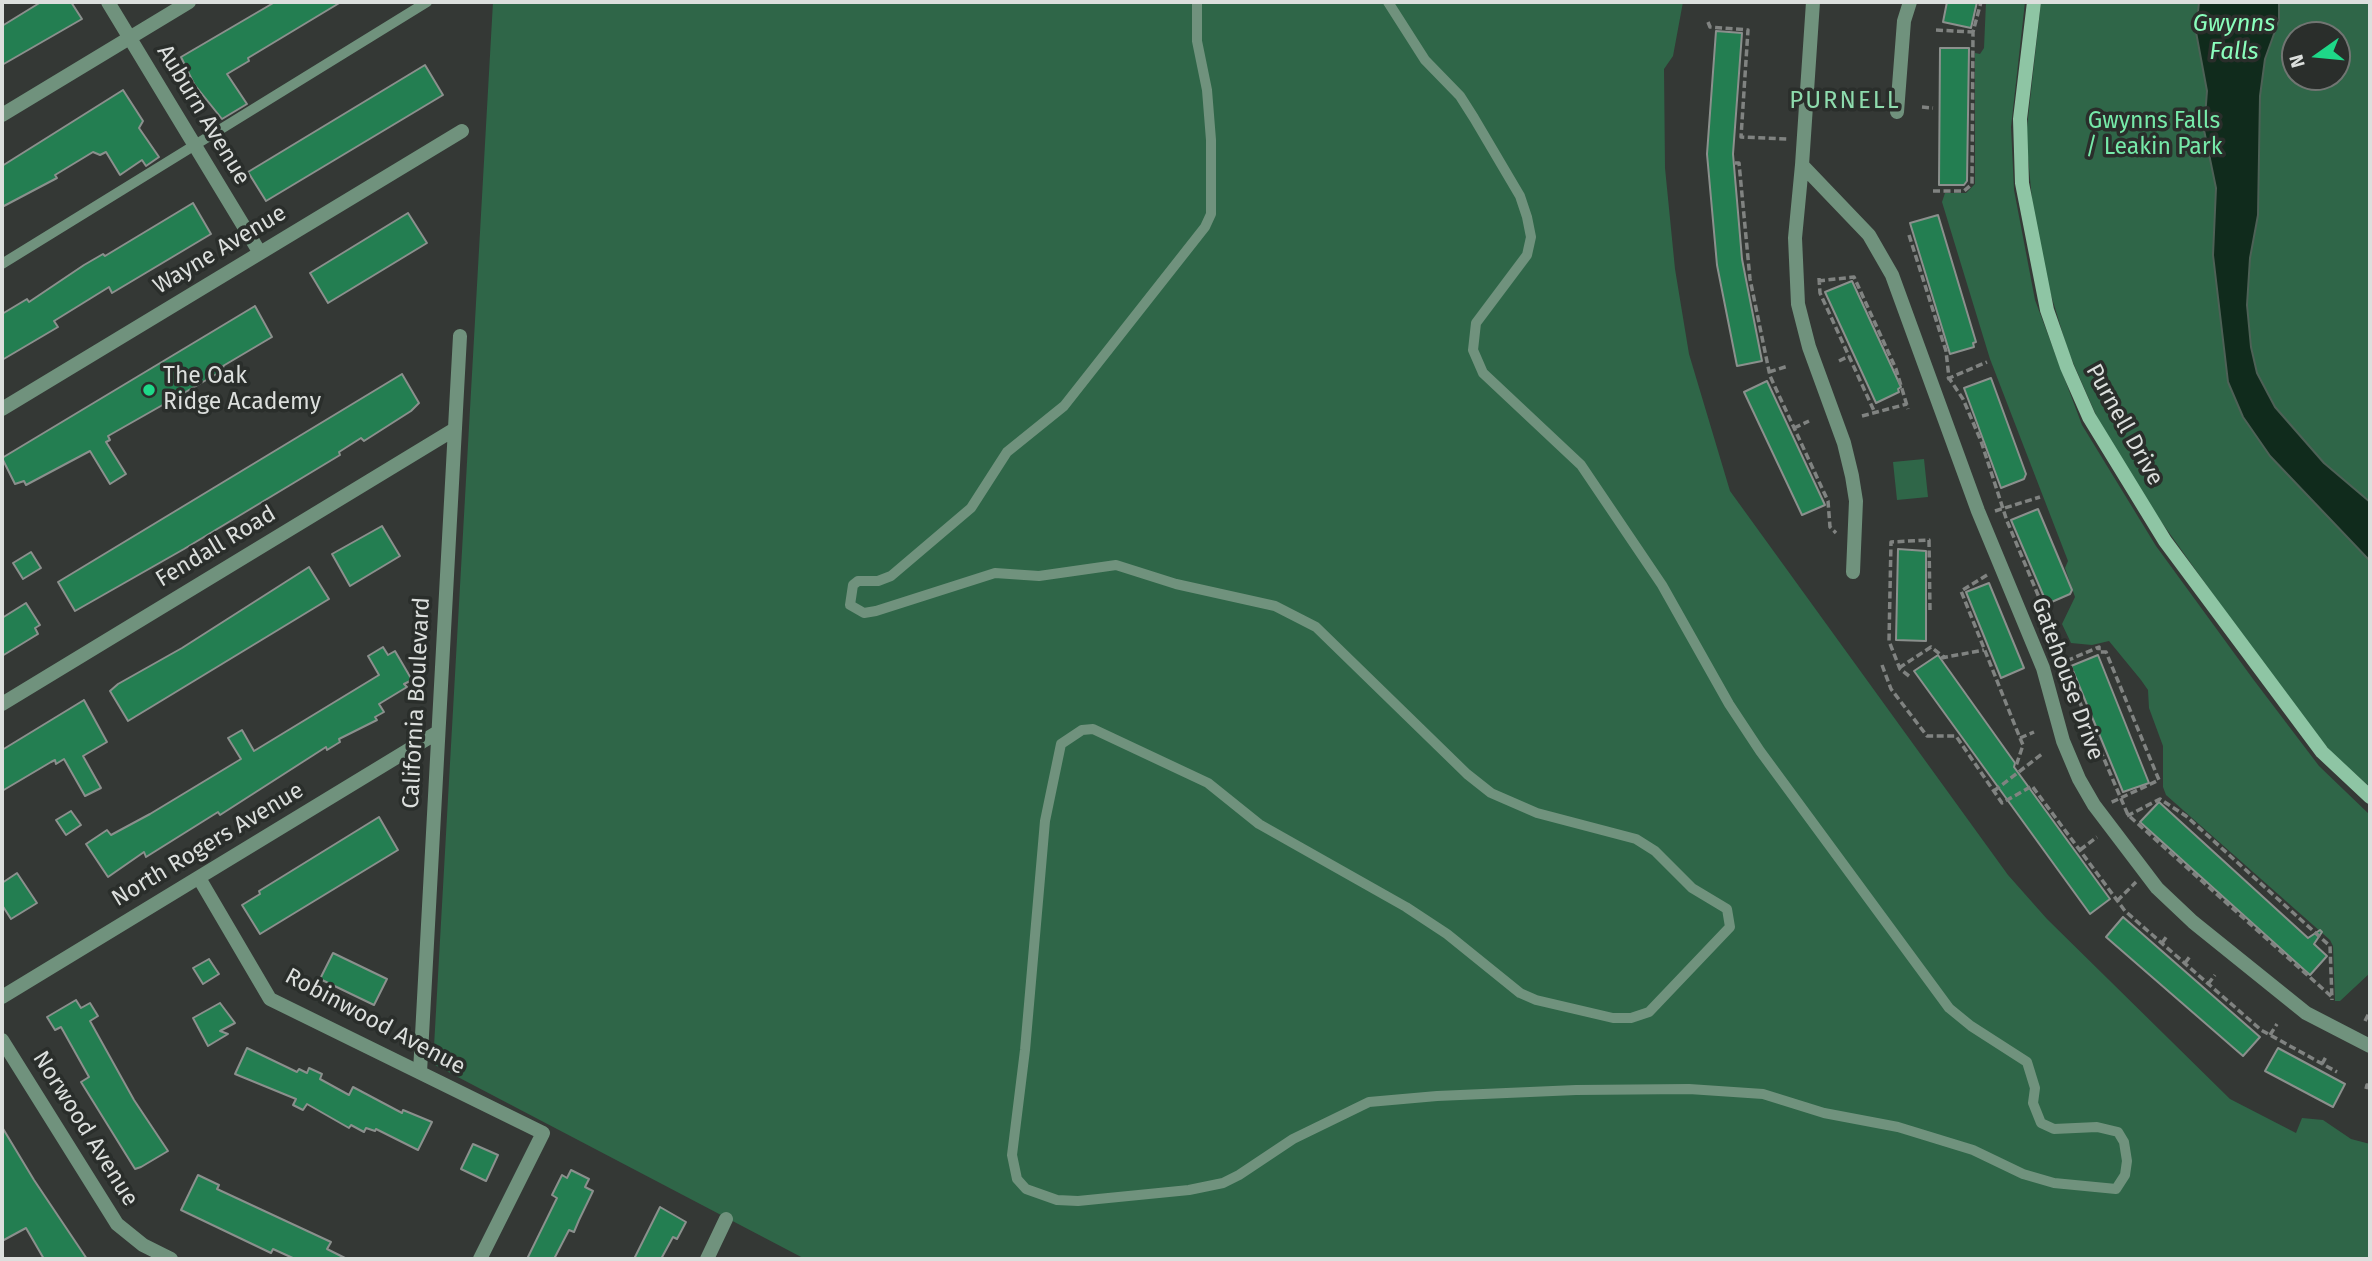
<!DOCTYPE html>
<style>
body{margin:0}
#map{position:relative;width:2372px;height:1261px;overflow:hidden;background:#343835;font-family:"Fira Sans",sans-serif}
canvas{display:block}
.frame{position:absolute;inset:0;border:4px solid #dcdfdd;pointer-events:none}
.north{position:absolute;left:2281px;top:21px;width:70px;height:70px;box-sizing:border-box;background:#2a2e2b;border:2px solid #717572;border-radius:50%;rotate:255deg;font-size:19px;font-weight:700;line-height:28px;text-align:center;color:#dcdfdd}
.north::after{content:'';display:block;margin:auto;width:24px;height:32px;background:#1ed888;clip-path:polygon(50% 0,100% 100%,50% 72%,0 100%)}
</style>
<div id="map">
<canvas width="2372" height="1261"></canvas>
<div class="frame"></div>
<div class="north">N</div>
</div>
<script>
const c = document.querySelector('canvas').getContext('2d');
c.lineJoin = 'round';
function fill(path, color) { c.fillStyle = color; c.fill(path, 'evenodd'); }
const shape = rows => new Path2D(rows.map(r => 'M' + r).join(''));
function stroke(path, color, width, dash) { c.strokeStyle = color; c.lineWidth = width; c.lineCap = dash ? 'butt' : 'round'; c.setLineDash(dash || []); c.stroke(path); }
function label(font, color, halo, rows, align = 'center') {
  c.font = font + ' "Fira Sans",sans-serif'; c.lineWidth = 7; c.setLineDash([]); c.textBaseline = 'middle'; c.strokeStyle = halo; c.fillStyle = color; for (const [text, x, y, turn = 0] of rows) {
    c.save(); c.translate(x, y); c.rotate((+turn || 0) * Math.PI / 180); c.textAlign = isNaN(turn) ? turn : align; if (halo) c.strokeText(text, 0, 0); c.fillText(text, 0, 0); c.restore();
  }
}
fill(shape([
 [493,2,1683,2,1673,56,1664,69,1665,168,1675,269,1689,354,1730,491,2008,875,2047,919,2230,1099,2296,1133,2302,1118,2323,1120,2351,1139,2370,1144,2370,1256,2363,1259,805,1259,433,1064],
 [1986,2,2025,2,2011,127,2014,190,2035,300,2082,425,2156,546,2253,679,2319,766,2370,815,2370,973,2340,1001,2335,1001,2333,946,2330,940,2166,795,2163,787,2163,746,2149,708,2148,690,2141,680,2109,641,2092,645,2071,643,2062,624,2075,597,2065,568,2068,561,1990,359,1942,202,1945,193,1966,193,1975,184,1975,53,1980,54,1984,48],
 [2041,2,2370,2,2370,787,2331,752,2295,709,2155,513,2103,431,2068,351,2045,275,2034,221,2026,136],
 [2295,35,2337,35,2337,77,2295,77],
 [1924,459,1928,497,1897,500,1893,462]
]), '#2f6648');
const water = shape([
 [2199,2,2279,2,2279,20,2265,59,2260,96,2258,215,2250,258,2247,305,2251,347,2257,373,2275,407,2324,463,2370,502,2370,561,2270,456,2243,417,2228,382,2213,255,2216,188,2204,130,2207,91,2196,32,2199,2]
]);
fill(water, '#102b1c');
stroke(water, '#4d6156', 2);
const building = shape([
 [41,2,71,2,82,19,2,65,2,26,41,2],
 [275,2,341,2,248,58,249,61,227,74,247,104,222,119,194,84,181,57,275,2],
 [1947,2,1977,2,1971,28,1943,22,1947,2],
 [1716,31,1742,33,1733,154,1742,259,1762,361,1737,366,1717,265,1707,154,1716,31],
 [1940,48,1969,48,1967,181,1964,185,1939,185,1940,48],
 [425,65,443,95,266,201,248,172,425,65],
 [123,90,143,121,139,128,159,157,146,166,142,160,120,175,106,152,100,155,93,152,55,175,57,178,2,207,2,166,123,90],
 [193,203,211,234,112,293,109,287,54,321,58,327,2,360,2,314,27,299,29,302,84,265,103,254,105,256,193,203],
 [408,213,427,243,328,303,310,273,408,213],
 [1938,215,1976,342,1973,343,1974,347,1950,354,1910,223,1938,215],
 [1852,281,1901,387,1898,389,1899,392,1876,403,1825,292,1852,281],
 [255,306,272,337,223,366,225,369,196,386,108,436,110,440,106,442,126,474,110,484,90,451,26,485,24,481,15,484,2,458,255,306],
 [402,374,419,403,411,411,364,441,361,438,339,452,340,455,184,549,75,611,58,582,402,374],
 [1991,378,2026,474,2024,479,2001,488,1964,388,1991,378],
 [1767,381,1825,505,1802,515,1744,392,1767,381],
 [2038,509,2072,590,2070,594,2047,604,2011,520,2038,509],
 [382,526,400,556,350,586,332,554,382,526],
 [1898,549,1926,551,1926,641,1896,640,1898,549],
 [31,552,41,568,23,579,13,563,31,552],
 [309,567,329,599,128,721,110,691,118,684,182,648,309,567],
 [1989,583,2024,668,2001,678,1966,592,1989,583],
 [26,603,40,625,35,628,38,634,2,656,2,618,26,603],
 [383,647,388,655,395,651,412,680,404,684,407,687,379,704,384,712,375,717,377,720,339,739,340,742,327,750,326,747,220,815,218,812,146,857,144,852,108,877,86,844,107,830,111,835,150,814,241,759,228,738,242,730,254,751,379,675,368,656,383,647],
 [1938,655,2015,763,2014,767,2110,899,2090,914,1914,671,1938,655],
 [2098,655,2149,783,2123,792,2071,666,2098,655],
 [84,700,107,742,83,756,101,788,85,796,64,759,56,764,55,760,51,762,2,791,2,750,84,700],
 [2159,802,2308,938,2320,930,2322,932,2314,944,2327,956,2310,975,2140,822,2159,802],
 [71,811,81,825,66,835,56,820,71,811],
 [379,817,398,850,260,934,242,905,260,894,259,891,379,817],
 [17,873,37,903,11,919,2,905,2,883,17,873],
 [2123,917,2260,1037,2243,1056,2106,937,2123,917],
 [333,953,387,979,374,1005,320,979,333,953],
 [209,959,219,974,203,984,193,968,209,959],
 [76,1000,81,1008,90,1003,98,1016,90,1021,134,1100,168,1151,141,1167,135,1169,81,1082,89,1077,61,1027,55,1030,47,1017,76,1000],
 [220,1003,235,1023,220,1031,228,1034,208,1046,193,1018,220,1003],
 [247,1048,297,1072,299,1069,307,1073,309,1068,322,1074,320,1079,349,1095,353,1087,402,1113,403,1110,432,1122,418,1150,376,1129,375,1131,366,1128,364,1132,351,1125,349,1128,307,1104,303,1110,293,1105,296,1099,235,1074,247,1048],
 [2278,1048,2345,1084,2333,1107,2265,1071,2278,1048],
 [2,1127,34,1180,87,1259,44,1259,26,1228,2,1241,2,1127],
 [473,1144,498,1155,486,1181,461,1169,473,1144],
 [571,1170,589,1179,585,1187,593,1191,579,1220,574,1232,569,1230,554,1259,527,1259,557,1198,552,1195,562,1175,567,1178,571,1170],
 [198,1175,219,1185,217,1189,331,1242,327,1249,347,1259,295,1259,273,1249,271,1253,181,1210,198,1175],
 [660,1207,686,1222,677,1239,673,1237,661,1259,634,1259,660,1207]
]);
fill(building, '#237e51');
stroke(building, '#8b908d', 2);
stroke(shape([
 [1708,22,1710,27,1748,30,1741,137,1788,139],
 [1936,30,1973,32],
 [1922,107,1933,108],
 [1735,163,1739,163,1750,279,1770,376,1828,501,1830,527,1836,533],
 [1933,191,1964,191,1972,184,1973,32,1981,2],
 [1909,235,1946,351,1949,378,1963,399,1981,441,2007,521,2046,614],
 [1819,278,1820,293,1875,413],
 [1818,281,1854,277,1896,369,1908,409],
 [1839,361,1849,356],
 [1769,372,1788,366],
 [1947,379,1987,362],
 [1862,416,1907,404],
 [1794,428,1809,421],
 [1995,511,2040,497],
 [1987,575,1961,591,2020,738,2023,745,2016,766],
 [1941,658,1984,650],
 [2063,663,2128,815,2332,997],
 [1882,665,1891,689,1927,736,1956,736,2002,803,2032,786,2125,911,2261,1030,2337,1072],
 [2057,665,2099,647,2099,652,2106,652,2159,780,2110,803],
 [1899,668,1931,647,1945,658],
 [1909,676,1900,669,1889,641,1891,542,1929,540,1930,611],
 [2020,738,2034,732],
 [1994,791,2042,754],
 [2127,816,2160,799,2186,816,2330,946,2332,1000],
 [2080,850,2097,837],
 [2117,901,2136,882],
 [2162,943,2167,936],
 [2185,963,2191,955],
 [2208,984,2215,975],
 [2365,1021,2370,1011],
 [2270,1035,2277,1024],
 [2322,1064,2327,1055],
 [2366,1089,2367,1085,2370,1086]
]), '#808381', 3.5, [7, 3.5]);
stroke(shape([
 [1197,2,1197,41,1207,90,1211,140,1211,214,1205,227,1064,406,1007,452,971,508,891,576,878,581,858,581,853,585,850,605,864,613,876,611,995,573,1039,576,1116,565,1176,584,1275,606,1316,627,1467,774,1491,793,1537,813,1636,839,1655,851,1692,888,1727,909,1730,927,1649,1012,1631,1018,1613,1018,1536,1000,1520,993,1447,934,1406,907,1259,824,1208,783,1093,729,1082,730,1061,744,1045,821,1025,1050,1012,1155,1017,1179,1026,1189,1057,1200,1078,1201,1189,1190,1223,1183,1239,1175,1293,1139,1369,1102,1437,1096,1576,1090,1689,1089,1763,1094,1824,1113,1898,1127,1973,1150,2023,1174,2054,1183,2116,1189,2125,1175,2127,1161,2124,1142,2118,1132,2097,1127,2054,1129,2041,1123,2033,1103,2035,1088,2027,1062,1971,1026,1949,1008,1760,751,1729,704,1662,585,1581,465,1483,373,1473,350,1476,323,1527,255,1531,237,1527,217,1520,196,1474,118,1460,96,1425,60,1388,2],
 [2,264,427,2]
]), '#70927d', 10);
stroke(shape([
 [108,2,260,253],
 [1813,2,1802,165,1869,235,1892,275,1978,511,2043,668,2063,741,2079,779,2094,805,2157,888,2193,922,2306,1013,2370,1046],
 [1897,112,1904,21,1910,2],
 [2,115,189,2],
 [1802,165,1795,238,1798,304,1809,347,1844,443,1852,476,1856,501,1853,572],
 [2,409,462,131],
 [2,704,455,429],
 [199,878,270,999,543,1133,480,1259],
 [2,997,438,732],
 [2,1040,117,1224,143,1245,171,1259],
 [420,1072,460,336],
 [707,1259,726,1219]
]), '#70927d', 14);
stroke(shape([
 [2034,2,2020,119,2022,183,2047,310,2067,367,2089,417,2165,541,2322,752,2370,797]
]), '#8ec5a4', 14);
for (const [x, y, r, color] of [
 [149,390,7,"#1ed888"]
]) { const dot = new Path2D(); dot.arc(x, y, r, 0, 2 * Math.PI); c.fillStyle = color; c.fill(dot); stroke(dot, '#2a2e2b', 2.5); }
label('23px', '#dcdfdd', '#2a2e2b', [
 ["Auburn Avenue",203,115,59],
 ["Wayne Avenue",220,250,-31],
 ["Purnell Drive",2124,425,61],
 ["Fendall Road",216,547,-31],
 ["Gatehouse Drive",2067,679,70],
 ["California Boulevard",417,703,-87],
 ["North Rogers Avenue",208,845,-31],
 ["Robinwood Avenue",375,1022,28],
 ["Norwood Avenue",85,1129,58]
]);
label('23px', '#76eaa9', '#2a2e2b', [
 ["Gwynns Falls",2154,122],
 ["/ Leakin Park",2154,148]
]);
label('23px', '#dcdfdd', '#2a2e2b', [
 ["The Oak",163,377],
 ["Ridge Academy",163,403]
], 'left');
label('italic 24px', '#8afebc', '#2a2e2b', [
 ["Gwynns",2234,24],
 ["Falls",2234,52]
]);
c.letterSpacing = '2px';
label('24px', '#8edbad', '#2a2e2b', [
 ["PURNELL",1845,101]
]);
c.letterSpacing = '0px';
</script>
